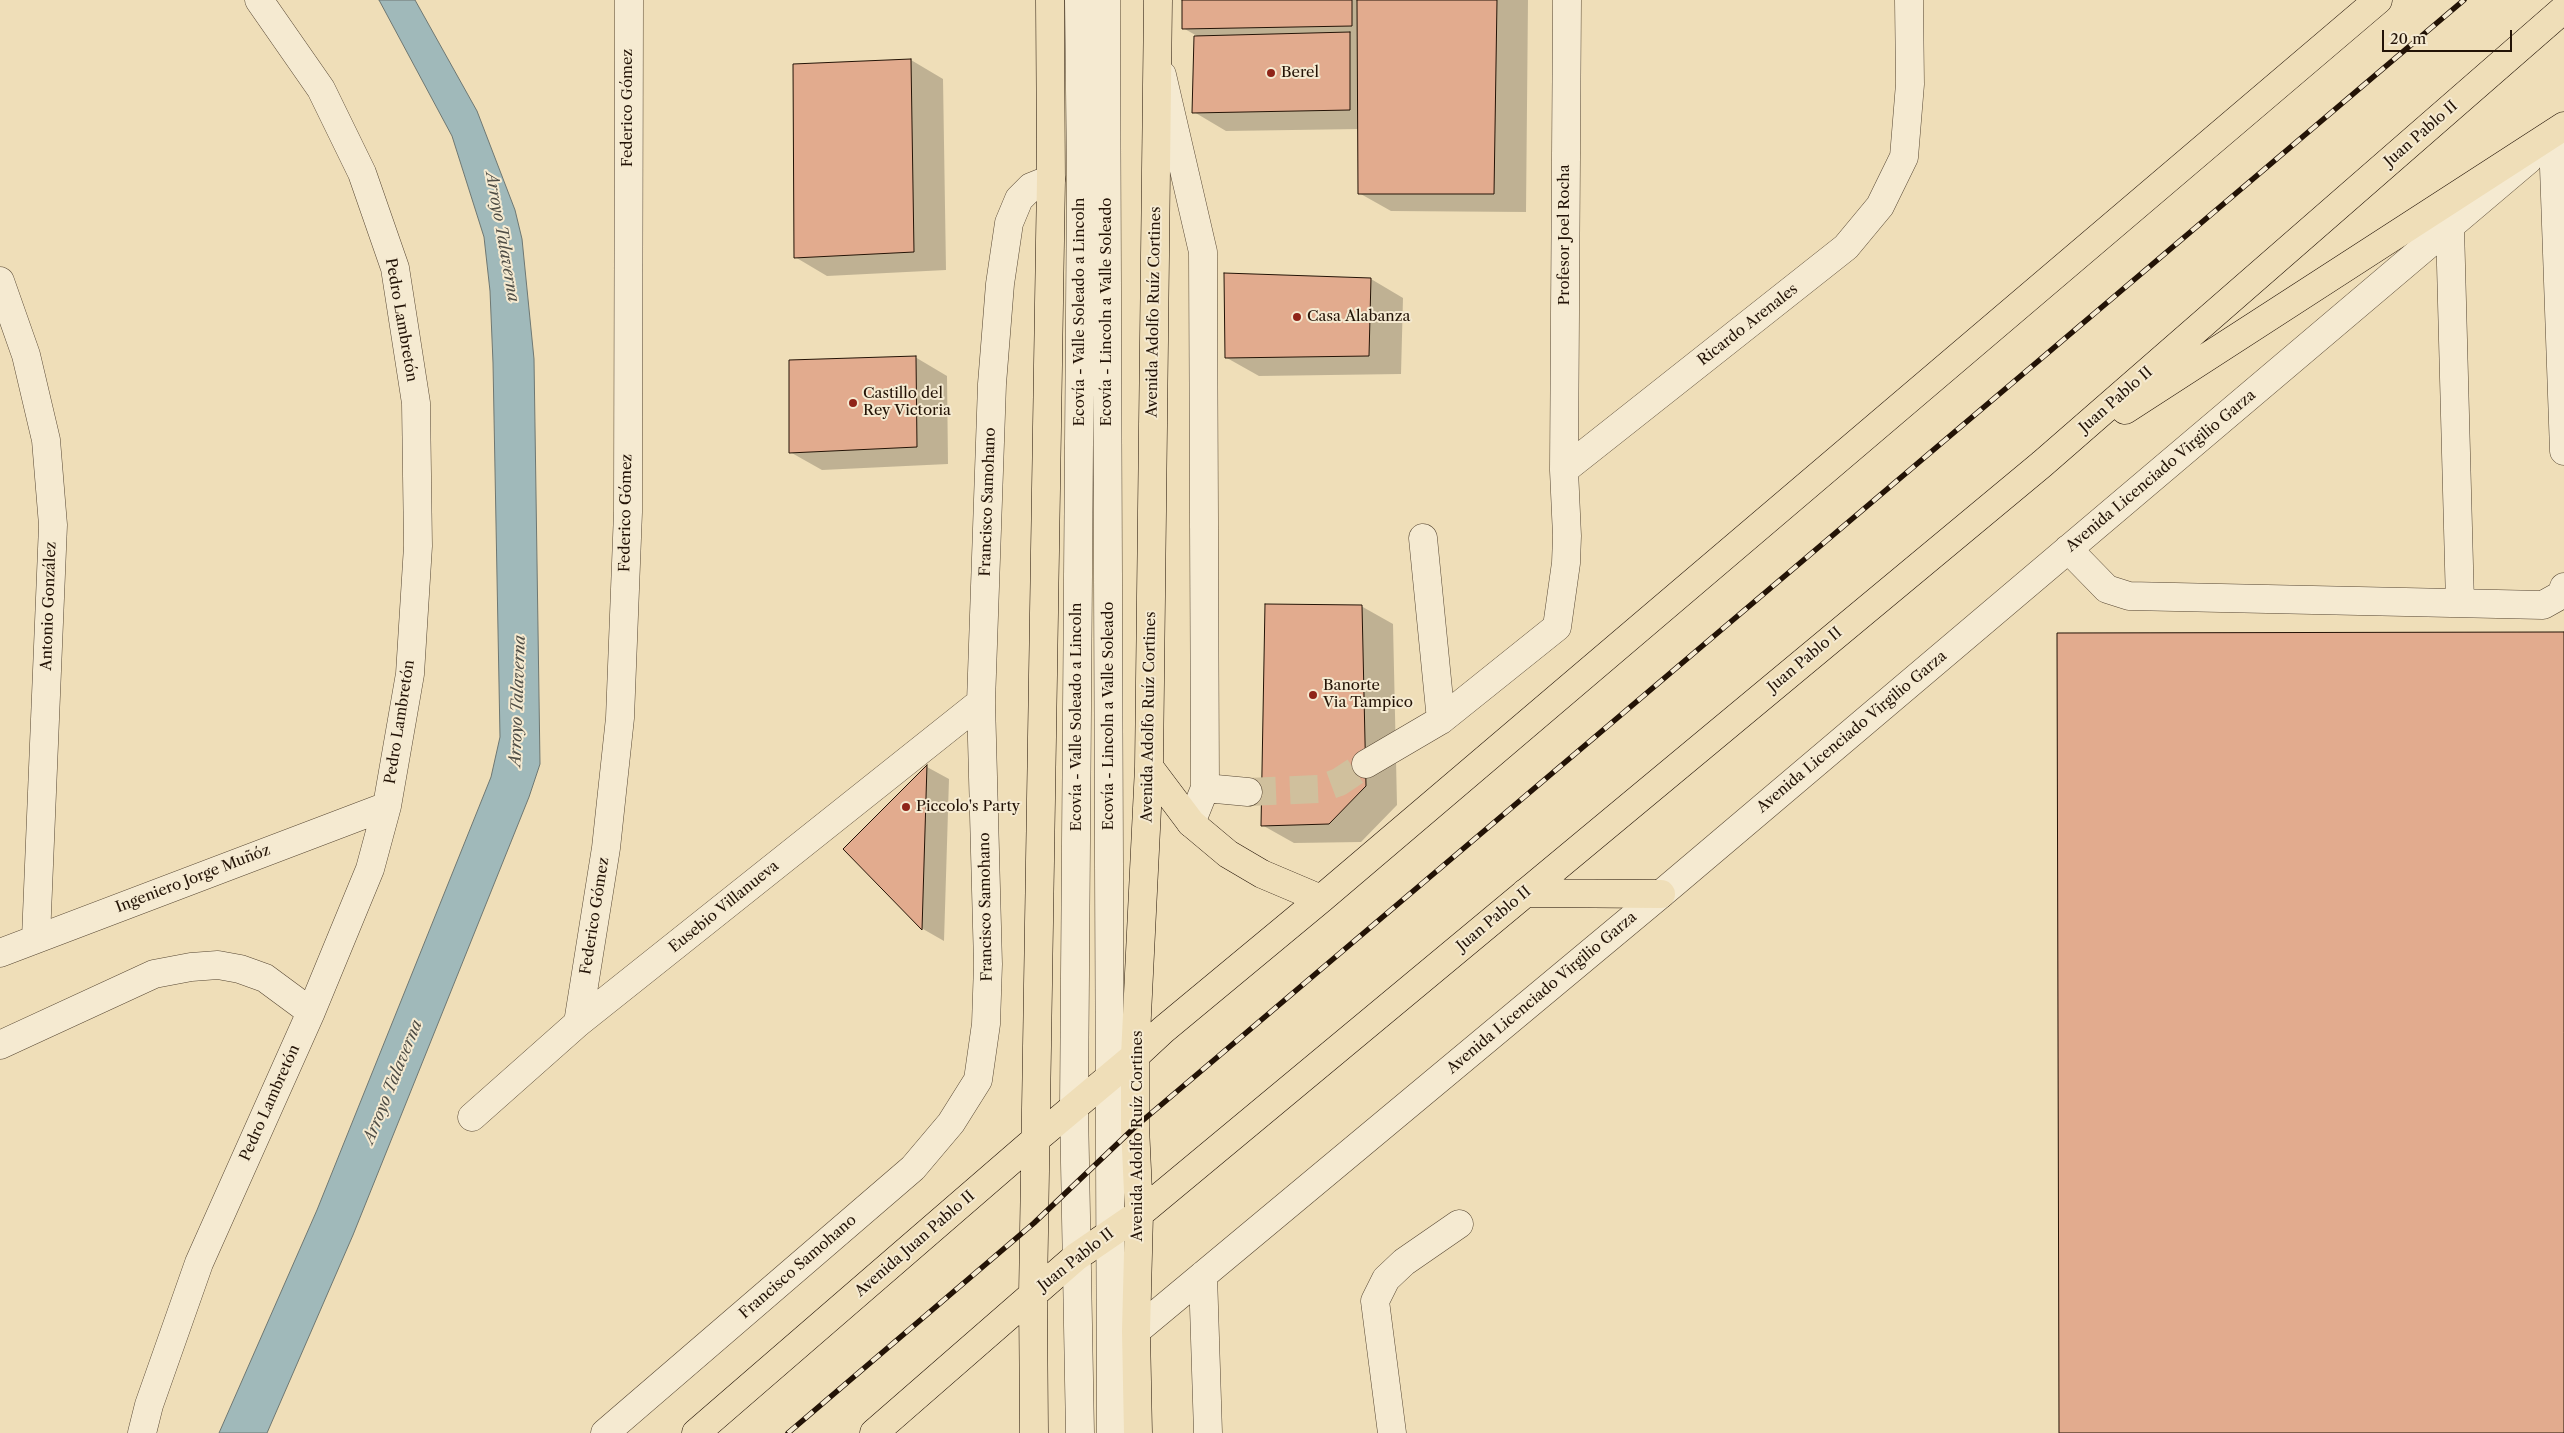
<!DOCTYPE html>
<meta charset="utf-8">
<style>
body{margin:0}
#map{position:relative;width:2564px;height:1433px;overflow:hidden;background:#efdeb8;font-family:"Libre Caslon Text",serif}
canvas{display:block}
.scale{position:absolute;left:2382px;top:30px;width:130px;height:22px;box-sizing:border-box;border:2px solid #231306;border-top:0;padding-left:6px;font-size:15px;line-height:18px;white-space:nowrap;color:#231306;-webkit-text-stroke:4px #f5ead1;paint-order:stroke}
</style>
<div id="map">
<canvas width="2564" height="1433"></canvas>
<div class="scale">20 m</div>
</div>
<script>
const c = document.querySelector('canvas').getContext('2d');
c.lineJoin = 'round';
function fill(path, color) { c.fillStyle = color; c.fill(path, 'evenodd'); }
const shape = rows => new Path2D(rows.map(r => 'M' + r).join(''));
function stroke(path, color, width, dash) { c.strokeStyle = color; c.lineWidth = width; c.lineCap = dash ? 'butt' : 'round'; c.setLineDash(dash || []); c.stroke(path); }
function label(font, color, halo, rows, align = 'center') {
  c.font = font + ' "Libre Caslon Text",serif'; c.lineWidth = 4; c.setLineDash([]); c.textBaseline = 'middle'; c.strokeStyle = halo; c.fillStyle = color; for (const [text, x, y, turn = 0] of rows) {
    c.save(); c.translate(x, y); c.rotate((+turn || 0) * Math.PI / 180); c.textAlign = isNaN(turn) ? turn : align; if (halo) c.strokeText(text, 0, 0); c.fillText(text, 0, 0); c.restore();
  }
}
const water = shape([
 [379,0,415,0,477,111,515,210,522,239,534,359,540,764,529,797,353,1235,267,1433,219,1433,317,1210,491,777,500,737,493,363,490,291,484,237,452,136,379,0]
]);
fill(water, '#a0b9ba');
stroke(water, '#6e7772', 1);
fill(shape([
 [1183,0,1528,0,1526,212,1391,211,1359,193,1359,129,1226,131,1194,112,1199,37,1183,28],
 [911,60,943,79,946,270,827,276,795,257],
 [1371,279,1403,298,1401,374,1259,376,1227,358],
 [915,357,947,376,948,464,822,470,790,452],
 [1361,606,1393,624,1397,805,1361,842,1294,843,1262,825],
 [927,767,949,779,944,941,923,929,845,849]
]), '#0003');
const building = shape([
 [1182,0,1352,0,1352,26,1182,29,1182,0],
 [1357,0,1497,0,1494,194,1358,194,1357,0],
 [1350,32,1350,110,1192,113,1194,36,1350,32],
 [911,59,914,252,794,258,793,64,911,59],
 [1224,273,1371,278,1369,356,1225,358,1224,273],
 [916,356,917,447,789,453,789,360,916,356],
 [1265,604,1362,605,1366,786,1329,824,1261,826,1265,604],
 [2564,632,2564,1433,2059,1433,2057,633,2564,632],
 [927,765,922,930,843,849,927,765]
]);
fill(building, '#e2ab8e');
stroke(building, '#231306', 1);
stroke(shape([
 [1248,792,1320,789,1339,782,1366,764]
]), '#d0c09d', 28, [28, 14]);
const minor = shape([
 [1079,0,1081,178,1074,1108,1080,1433],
 [1106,0,1111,1433],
 [1162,75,1203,252,1205,788,1191,823],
 [2553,139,2564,451],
 [2450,227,2460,603],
 [0,281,26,355,46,440,53,525,36,938],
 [1564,470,1846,247,1880,206,1904,157,1910,84,1909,0],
 [1423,538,1441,720],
 [2068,549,2107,589,2129,596,2543,605,2561,595,2564,587],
 [1366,764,1441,720,1557,627,1566,563,1567,536,1564,470,1567,0],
 [1205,788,1248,792],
 [0,953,387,806],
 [578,1023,606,848,620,718,628,512,629,0],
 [0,1045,154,974,191,967,218,965,240,969,265,978,311,1012],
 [472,1117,578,1023,981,702],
 [1203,1275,1208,1433],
 [1136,1331,1661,894,2528,160],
 [142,1433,149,1405,199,1263,311,1012,370,869,387,806,410,674,418,546,416,403,395,268,362,173,321,89,259,0],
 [605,1433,913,1168,951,1123,978,1080,986,1024,988,964,981,702,992,384,1000,284,1009,223,1019,199,1031,187,1051,179],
 [1392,1433,1375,1301,1386,1279,1404,1262,1459,1224]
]);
const major = shape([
 [2125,410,2564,126],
 [1149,767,1191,823,1228,854,1262,874,1321,899],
 [1525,893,1661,894],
 [696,1433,1036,1139,1135,1056,1163,1030,1321,899,2378,0],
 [874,1433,1076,1257,1139,1214,2042,464,2564,9],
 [1034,1433,1033,1294,1051,179,1050,0],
 [1138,1433,1136,1331,1139,1214,1135,1127,1135,1056,1149,767,1158,0]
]);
stroke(minor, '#564632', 29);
stroke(major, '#231306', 29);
stroke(minor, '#f5ead1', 28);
stroke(major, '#efdeb8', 28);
const rail = shape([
 [788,1433,1034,1223,1135,1127,2464,0]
]);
stroke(rail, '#231306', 5.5);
stroke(rail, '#f5ead1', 4, [11]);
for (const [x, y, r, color] of [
 [1271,73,5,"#8f2418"],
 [1297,317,5,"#8f2418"],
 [853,403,5,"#8f2418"],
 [1313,695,5,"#8f2418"],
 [906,807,5,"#8f2418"]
]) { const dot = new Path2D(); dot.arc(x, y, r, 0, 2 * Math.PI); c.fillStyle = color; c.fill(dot); stroke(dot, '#f5ead1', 2); }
label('15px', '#231306', '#f5ead1', [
 ["Berel",1281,73],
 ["Casa Alabanza",1307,317],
 ["Castillo del",863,394],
 ["Rey Victoria",863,411],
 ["Banorte",1323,686],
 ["Via Tampico",1323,703],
 ["Piccolo's Party",916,807]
], 'left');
label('15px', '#231306', '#f5ead1', [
 ["Federico Gómez",628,108,-90],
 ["Juan Pablo II",2421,134,-41],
 ["Profesor Joel Rocha",1565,235,-90],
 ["Ecovía - Valle Soleado a Lincoln",1080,312,-90],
 ["Ecovía - Lincoln a Valle Soleado",1107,312,-90],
 ["Avenida Adolfo Ruíz Cortines",1154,312,-89],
 ["Pedro Lambretón",401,320,80],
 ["Ricardo Arenales",1748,325,-38],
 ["Juan Pablo II",2116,400,-41],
 ["Avenida Licenciado Virgilio Garza",2161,471,-40],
 ["Francisco Samohano",988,502,-88],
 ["Federico Gómez",626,513,-89],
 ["Antonio González",49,606,-88],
 ["Juan Pablo II",1805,660,-40],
 ["Ecovía - Lincoln a Valle Soleado",1109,716,-90],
 ["Ecovía - Valle Soleado a Lincoln",1077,717,-90],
 ["Avenida Adolfo Ruíz Cortines",1149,717,-89],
 ["Pedro Lambretón",400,722,-81],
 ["Avenida Licenciado Virgilio Garza",1852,732,-40],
 ["Ingeniero Jorge Muñóz",193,879,-21],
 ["Eusebio Villanueva",724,907,-39],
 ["Francisco Samohano",986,907,-91],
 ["Federico Gómez",595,916,-81],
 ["Juan Pablo II",1494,919,-40],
 ["Avenida Licenciado Virgilio Garza",1542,993,-40],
 ["Pedro Lambretón",270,1103,-66],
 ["Avenida Adolfo Ruíz Cortines",1138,1136,-90],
 ["Avenida Juan Pablo II",915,1244,-41],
 ["Juan Pablo II",1076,1260,-38],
 ["Francisco Samohano",798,1267,-41]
]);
label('italic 16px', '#4f4d45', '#f5ead1', [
 ["Arroyo Talaverna",502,237,80],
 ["Arroyo Talaverna",518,701,-88],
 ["Arroyo Talaverna",393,1082,-68]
]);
</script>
